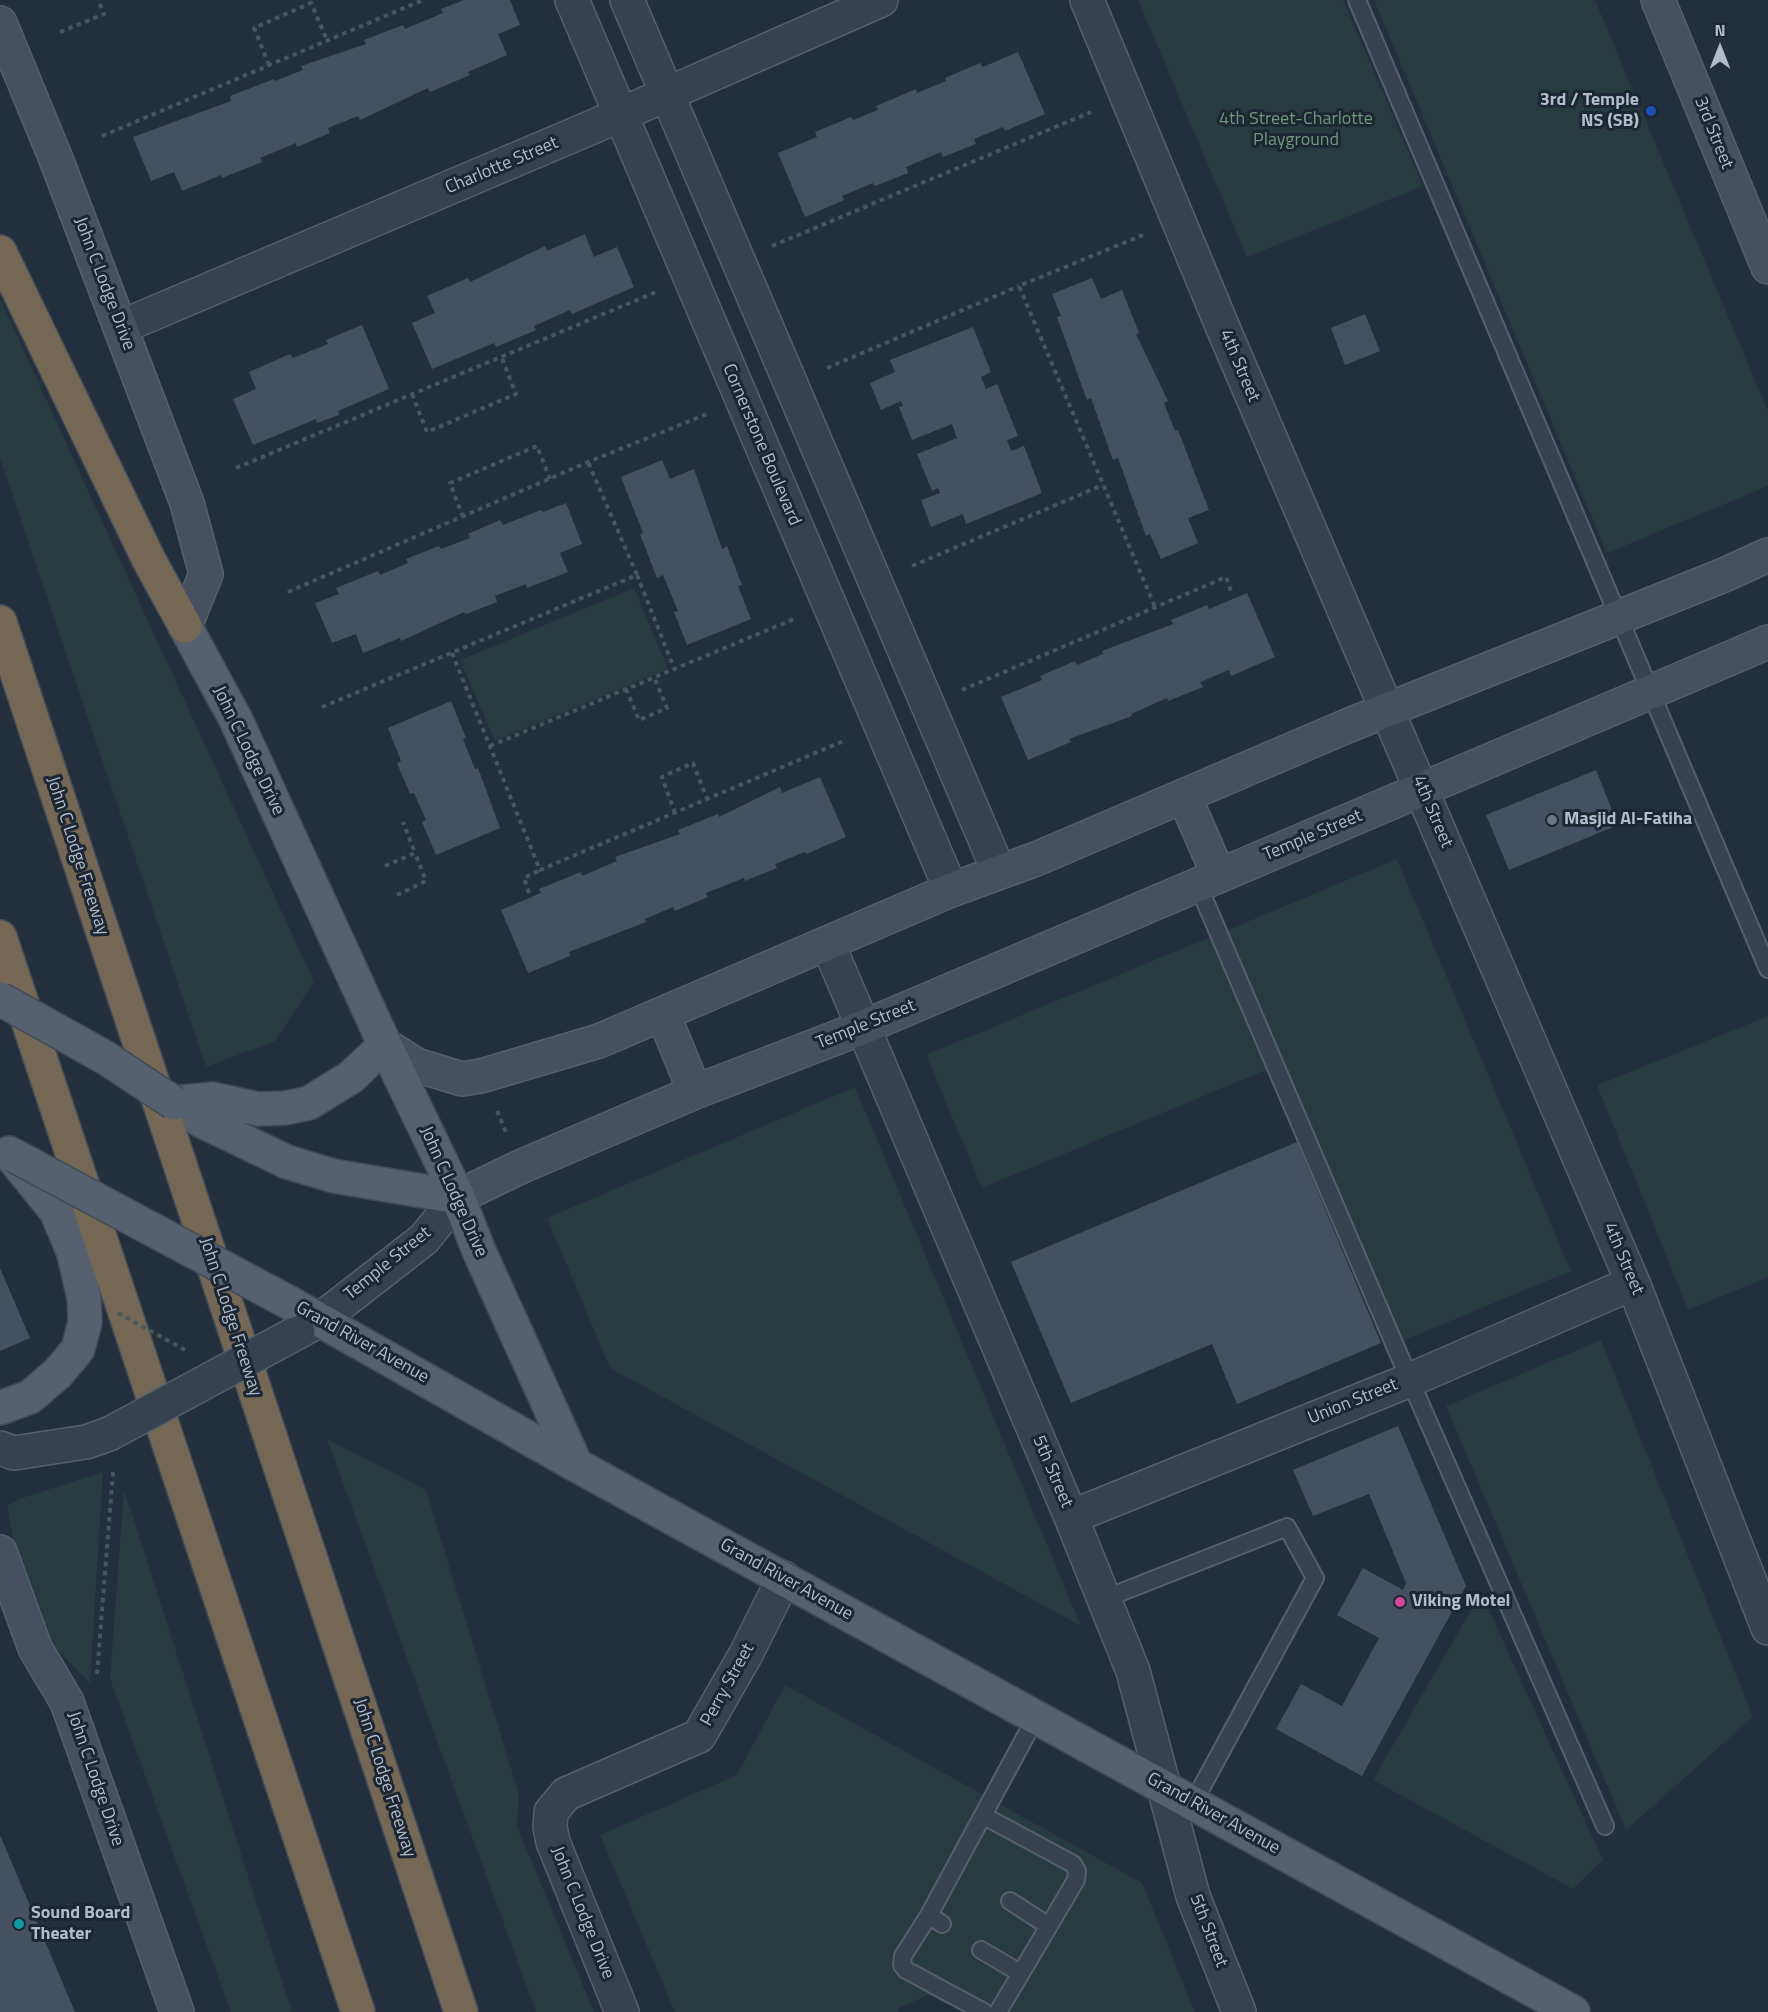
<!DOCTYPE html>
<style>
body{margin:0}
#map{position:relative;width:1768px;height:2012px;overflow:hidden;background:#242f3e;font-family:"Titillium Web",sans-serif}
canvas{display:block}
.north{position:absolute;left:1690px;top:18px;width:60px;height:60px;-webkit-text-stroke:4px #1d2633;paint-order:stroke;rotate:0deg;font-size:16px;font-weight:700;line-height:24px;text-align:center;color:#b4bcc9}
.north::after{content:'';display:block;margin:auto;width:21px;height:27px;background:#b4bcc9;clip-path:polygon(50% 0,100% 100%,50% 72%,0 100%)}
</style>
<div id="map">
<canvas width="1768" height="2012"></canvas>
<div class="north">N</div>
</div>
<script>
const c = document.querySelector('canvas').getContext('2d');
c.lineJoin = 'round';
function fill(path, color) { c.fillStyle = color; c.fill(path, 'evenodd'); }
const shape = rows => new Path2D(rows.map(r => 'M' + r).join(''));
function stroke(path, color, width, dash) { c.strokeStyle = color; c.lineWidth = width; c.lineCap = dash ? 'butt' : 'round'; c.setLineDash(dash || []); c.stroke(path); }
function label(font, color, halo, rows, align = 'center') {
  c.font = font + ' "Titillium Web",sans-serif'; c.lineWidth = 6; c.setLineDash([]); c.textBaseline = 'middle'; c.strokeStyle = halo; c.fillStyle = color; for (const [text, x, y, turn = 0] of rows) {
    c.save(); c.translate(x, y); c.rotate((+turn || 0) * Math.PI / 180); c.textAlign = isNaN(turn) ? turn : align; if (halo) c.strokeText(text, 0, 0); c.fillText(text, 0, 0); c.restore();
  }
}
fill(shape([
 [1138,0,1343,0,1423,186,1247,257],
 [1374,0,1595,0,1768,411,1768,486,1607,553],
 [0,299,314,982,275,1041,206,1067,0,458],
 [634,588,668,669,495,741,460,660],
 [1397,859,1571,1271,1402,1341,1228,930],
 [1210,937,1266,1070,982,1188,926,1055],
 [1768,1016,1768,1277,1688,1310,1597,1085],
 [855,1087,1081,1626,610,1368,547,1218],
 [1601,1340,1753,1717,1626,1830,1446,1406],
 [327,1439,426,1490,519,1795,517,1826,594,2012,536,2012],
 [103,1472,90,1683,58,1651,43,1623,13,1538,7,1506,19,1499],
 [124,1489,266,1932,292,2012,231,2012,110,1679],
 [1481,1593,1603,1860,1573,1889,1373,1780],
 [785,1685,1142,1883,1195,2012,963,2012,928,1995,898,2008,899,2012,675,2012,600,1835,737,1775]
]), '#263c3f');
fill(shape([
 [464,0,510,0,520,25,498,34,507,55,468,72,470,75,430,92,428,88,360,120,358,116,328,128,330,133,297,147,296,143,260,158,262,162,222,178,221,175,182,191,174,172,151,181,133,137,231,101,230,96,274,79,275,81,303,70,301,66,366,44,364,40,403,25,405,29,443,13,441,9],
 [1018,52,1045,114,1005,131,1003,127,974,139,976,144,943,157,941,152,906,167,908,173,875,186,873,183,842,196,844,200,805,217,778,153,817,137,815,132,851,117,853,120,878,110,876,106,916,89,917,93,946,81,945,78,980,63,983,67],
 [585,234,594,257,617,247,634,287,572,314,570,310,534,326,536,330,496,347,494,343,432,369,412,323,435,313,427,296,468,278,470,282,545,246,547,251],
 [1092,278,1101,299,1122,290,1139,333,1136,334,1168,401,1164,403,1175,431,1178,430,1209,510,1188,518,1198,543,1161,559,1150,534,1146,536,1118,458,1113,460,1091,398,1087,400,1057,317,1061,316,1052,294],
 [1365,314,1380,351,1345,365,1331,328],
 [362,325,389,389,338,411,339,415,317,423,316,419,253,445,233,399,256,389,249,372,290,354,293,358,328,344,326,340],
 [973,327,991,372,981,377,986,389,997,384,1018,436,1007,440,1011,451,1024,446,1042,493,966,524,963,514,931,527,921,500,940,493,938,488,932,491,917,454,957,438,952,424,912,440,899,407,903,406,901,401,881,410,870,383,895,372,890,360],
 [662,460,670,479,694,469,722,549,727,546,742,585,738,586,751,619,687,645,674,612,678,611,663,575,657,578,640,534,643,533,621,477],
 [566,503,582,544,560,553,568,572,527,588,526,584,495,596,497,602,466,614,464,612,401,641,400,638,363,653,356,634,332,643,315,603,339,594,336,588,378,571,380,575,408,563,406,559,439,546,441,549,470,538,468,534,500,520,503,525,541,510,543,512],
 [1247,593,1275,657,1231,676,1229,670,1200,682,1203,687,1168,701,1167,698,1131,714,1132,716,1069,739,1071,742,1028,760,1001,697,1042,680,1040,676,1075,661,1077,665,1103,654,1102,651,1173,624,1171,620,1207,605,1209,609],
 [451,701,466,738,463,739,475,769,478,768,500,828,436,855,422,822,426,820,414,793,410,794,397,763,401,761,388,728],
 [1596,770,1618,825,1509,870,1486,815],
 [820,777,846,837,806,854,805,852,775,864,777,868,745,881,744,878,706,893,708,897,675,911,673,907,645,919,646,922,569,952,570,956,528,973,501,910,541,893,539,889,581,872,582,876,617,861,615,857,680,834,678,830,718,814,719,817,780,787,782,793],
 [1297,1142,1381,1343,1237,1404,1212,1344,1071,1403,1011,1262],
 [0,1268,30,1338,0,1351],
 [1398,1426,1466,1586,1362,1776,1276,1729,1301,1684,1342,1706,1379,1638,1337,1615,1363,1568,1403,1590,1406,1583,1369,1494,1313,1516,1293,1470],
 [0,1835,75,2012,0,2012]
]), '#455162');
const lane = shape([
 [1357,0,1768,969],
 [1198,885,1396,1348,1605,1826],
 [1104,1599,1287,1527,1315,1578,1193,1803],
 [984,1816,1073,1864,1077,1871,1076,1880,998,2012],
 [1010,1901,1047,1925],
 [929,1915,942,1924],
 [981,1950,1020,1973],
 [984,2012,906,1970,902,1965,903,1956,929,1915,1036,1717]
]);
const street = shape([
 [572,0,951,890],
 [627,0,999,872],
 [1087,0,1223,328,1633,1283,1768,1628],
 [121,327,590,128,881,0],
 [828,944,1071,1517,1133,1671,1193,1896,1239,2012],
 [298,1332,321,1319,424,1239,458,1197],
 [0,1448,14,1453,86,1442,109,1434],
 [1071,1517,1410,1380,1633,1283],
 [622,2012,553,1842,550,1827,551,1812,566,1794,699,1736,746,1654,784,1578]
]);
const secondary = shape([
 [1658,0,1768,267],
 [0,23,56,159,187,503,206,574,185,626],
 [1184,796,1219,876],
 [663,1014,695,1092],
 [385,1045,416,1065,462,1079,481,1076,599,1041,951,890,1036,859,1347,726,1724,575,1768,555],
 [458,1197,520,1167,695,1092,864,1027,1768,642],
 [0,1552,35,1648,67,1702,177,2012]
]);
const primary = shape([
 [185,626,236,720,385,1045,458,1197,479,1251,576,1465],
 [174,1103,202,1121,287,1162,334,1176,458,1197],
 [174,1103,213,1099,258,1109,285,1108,309,1103,351,1077,385,1045],
 [288,1302,576,1465,1573,2012],
 [0,1408,30,1397,58,1373,78,1349,85,1322,84,1298,73,1251,56,1211,9,1153]
]);
const highway = shape([
 [0,252,149,560,185,626],
 [0,622,461,2012],
 [0,937,358,2012]
]);
stroke(lane, '#565f6c', 20);
stroke(street, '#565f6c', 36);
stroke(secondary, '#565f6c', 36);
stroke(primary, '#414a57', 36);
stroke(highway, '#434c59', 36);
stroke(shape([
 [60,32,104,14,98,0],
 [269,65,254,28,311,3,327,40],
 [102,136,423,0],
 [1143,235,1019,286,1155,607],
 [772,246,1091,112],
 [827,368,1019,286],
 [412,394,427,432,516,394,501,356],
 [236,468,656,292],
 [463,517,450,483,537,446,550,479],
 [912,566,1103,485],
 [637,575,674,668],
 [288,592,588,462,707,414],
 [452,653,540,870,846,740],
 [626,689,639,720,667,708,654,677],
 [962,690,1226,577,1231,591],
 [322,707,637,575,588,462],
 [490,746,794,619],
 [675,813,662,777,693,763,707,799],
 [385,866,415,853,403,822],
 [529,893,524,878,540,870],
 [397,895,426,881,415,853],
 [497,1111,506,1132],
 [97,1674,113,1472]
]), '#44595c', 4, [4.5, 4.5]);
stroke(lane, '#38414e', 16);
stroke(street, '#38414e', 33);
stroke(secondary, '#465061', 33);
stroke(primary, '#56606e', 33);
stroke(highway, '#746855', 33);
const streetBridge = shape([
 [109,1434,298,1332]
]);
const primaryBridge = shape([
 [0,999,106,1058,174,1103],
 [13,1155,288,1302]
]);
stroke(streetBridge, '#565f6c', 36, []);
stroke(primaryBridge, '#414a57', 36, []);
stroke(shape([
 [118,1313,185,1350]
]), '#44595c', 4, [4.5, 4.5]);
stroke(streetBridge, '#38414e', 33);
stroke(primaryBridge, '#56606e', 33);
for (const [x, y, r, color] of [
 [1651,111,6,"#1a4fb4"],
 [1552,820,6,"#6b7280"],
 [1400,1602,6,"#d1479c"],
 [19,1924,6,"#0f9aa8"]
]) { const dot = new Path2D(); dot.arc(x, y, r, 0, 2 * Math.PI); c.fillStyle = color; c.fill(dot); stroke(dot, '#1d2633', 2); }
label('bold 18px', '#b4bcc9', '#1d2633', [
 ["3rd / Temple",1639,101,"right"],
 ["NS (SB)",1639,122,"right"],
 ["Masjid Al-Fatiha",1564,820],
 ["Viking Motel",1412,1602],
 ["Sound Board",31,1914],
 ["Theater",31,1935]
], 'left');
label('18px', '#6b9a76', '#1d2633', [
 ["4th Street-Charlotte",1296,120],
 ["Playground",1296,141]
]);
label('18px', '#b4bcc9', '#1d2633', [
 ["3rd Street",1713,133,68],
 ["Charlotte Street",502,166,-23],
 ["John C Lodge Drive",104,284,69],
 ["4th Street",1239,366,67],
 ["Cornerstone Boulevard",761,445,67],
 ["John C Lodge Drive",248,751,64],
 ["4th Street",1432,812,67],
 ["Temple Street",1313,836,-23],
 ["John C Lodge Freeway",77,856,72],
 ["Temple Street",866,1025,-22],
 ["John C Lodge Drive",453,1192,66],
 ["4th Street",1623,1259,67],
 ["Temple Street",388,1264,-39],
 ["John C Lodge Freeway",230,1317,72],
 ["Grand River Avenue",362,1343,29],
 ["Union Street",1353,1402,-22],
 ["5th Street",1052,1472,67],
 ["Grand River Avenue",786,1580,29],
 ["Perry Street",728,1685,-61],
 ["John C Lodge Freeway",384,1778,72],
 ["John C Lodge Drive",95,1779,71],
 ["Grand River Avenue",1213,1814,29],
 ["John C Lodge Drive",582,1913,68],
 ["5th Street",1208,1931,69]
]);
</script>
